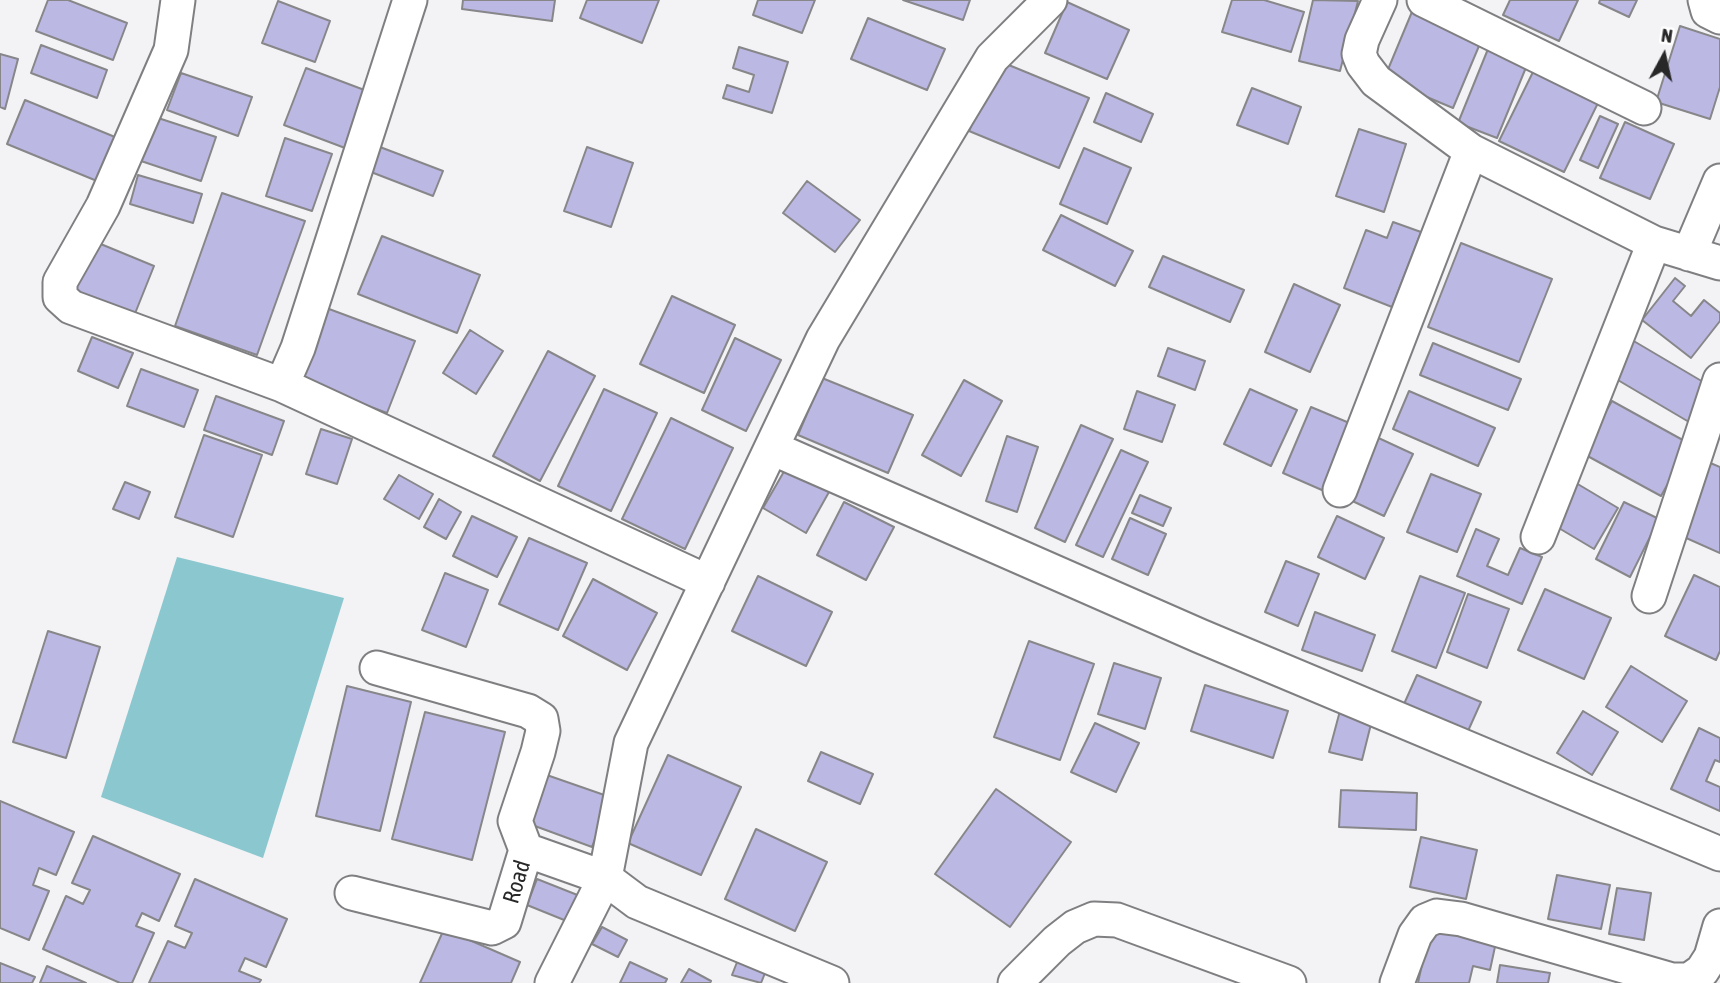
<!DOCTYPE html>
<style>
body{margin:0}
#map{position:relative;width:1720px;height:983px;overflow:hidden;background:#f3f2f5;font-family:"Asap Condensed",sans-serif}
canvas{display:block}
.north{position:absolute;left:1629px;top:21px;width:70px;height:70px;-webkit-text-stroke:5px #fff;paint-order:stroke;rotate:8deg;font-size:19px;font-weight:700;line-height:28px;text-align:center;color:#282829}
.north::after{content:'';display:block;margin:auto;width:24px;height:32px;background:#282829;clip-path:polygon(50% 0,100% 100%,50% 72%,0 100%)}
</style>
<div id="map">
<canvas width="1720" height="983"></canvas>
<div class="north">N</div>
</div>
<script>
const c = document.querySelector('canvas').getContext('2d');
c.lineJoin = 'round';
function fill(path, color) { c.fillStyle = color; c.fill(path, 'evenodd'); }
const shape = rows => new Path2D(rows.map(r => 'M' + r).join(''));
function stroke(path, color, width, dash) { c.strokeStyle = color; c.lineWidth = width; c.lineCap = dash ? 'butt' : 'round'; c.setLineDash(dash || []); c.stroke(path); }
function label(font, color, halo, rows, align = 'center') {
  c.font = font + ' "Asap Condensed",sans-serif'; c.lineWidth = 5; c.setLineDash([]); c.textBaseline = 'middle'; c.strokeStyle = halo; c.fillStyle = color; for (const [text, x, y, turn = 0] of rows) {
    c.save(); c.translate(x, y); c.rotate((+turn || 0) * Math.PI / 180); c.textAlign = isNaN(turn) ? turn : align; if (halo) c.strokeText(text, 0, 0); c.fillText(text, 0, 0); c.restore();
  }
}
fill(shape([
 [177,557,344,598,263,858,101,797]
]), '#8bc7cf');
const building = shape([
 [48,0,68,0,127,23,113,60,36,31,48,0],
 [463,0,555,0,552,21,462,9,463,0],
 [587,0,659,0,642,43,580,18,587,0],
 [758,0,815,0,802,33,753,15,758,0],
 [903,0,970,0,963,20,903,0],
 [1232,0,1264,0,1304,12,1291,52,1222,32,1232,0],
 [1313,0,1358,1,1340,71,1299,61,1313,0],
 [1510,0,1578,0,1559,41,1503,15,1510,0],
 [1600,0,1637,0,1629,17,1599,3,1600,0],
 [278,1,330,21,315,62,262,43,278,1],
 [1067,2,1129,30,1107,79,1045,53,1067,2],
 [1414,7,1484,34,1453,108,1384,79,1414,7],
 [868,18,945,49,927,90,851,59,868,18],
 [1680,26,1720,39,1720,87,1710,119,1656,102,1680,26],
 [41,45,107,70,97,98,31,73,41,45],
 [739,47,788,62,772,113,723,98,727,85,749,92,754,75,733,68,739,47],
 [1488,49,1527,65,1497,138,1458,123,1488,49],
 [0,54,18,59,5,109,0,107,0,54],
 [999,61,1089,98,1059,168,969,131,999,61],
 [306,68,367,91,345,148,284,125,306,68],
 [1533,72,1598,103,1564,172,1499,141,1533,72],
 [181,73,252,97,238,136,167,110,181,73],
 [1252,88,1301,107,1288,144,1237,125,1252,88],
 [1106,93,1153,114,1141,142,1094,122,1106,93],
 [25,100,115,137,97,181,7,144,25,100],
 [149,115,216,137,201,181,135,159,149,115],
 [1600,116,1618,124,1598,168,1580,160,1600,116],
 [1625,122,1674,144,1650,199,1600,178,1625,122],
 [1359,129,1406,144,1384,212,1336,196,1359,129],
 [285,138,332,154,312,211,266,196,285,138],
 [380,147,443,171,433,196,371,172,380,147],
 [587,147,633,163,611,227,564,211,587,147],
 [1084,148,1131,168,1107,224,1060,204,1084,148],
 [138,175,202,194,193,223,130,204,138,175],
 [807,181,860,220,835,252,783,213,807,181],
 [222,193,305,221,257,355,175,326,222,193],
 [1061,215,1133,251,1115,286,1043,250,1061,215],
 [1393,222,1421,232,1392,307,1344,288,1366,230,1387,238,1393,222],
 [382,236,480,275,457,333,358,294,382,236],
 [91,240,154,266,132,321,69,295,91,240],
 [1461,243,1552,279,1519,362,1428,327,1461,243],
 [1163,256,1244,290,1230,322,1149,287,1163,256],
 [1675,278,1685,286,1673,301,1691,316,1704,300,1720,313,1720,321,1691,358,1642,320,1675,278],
 [1294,284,1340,305,1310,372,1265,352,1294,284],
 [672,296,735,325,704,393,640,364,672,296],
 [321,306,415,341,387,413,294,378,321,306],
 [470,330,503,351,476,394,443,373,470,330],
 [92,337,133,353,118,388,78,371,92,337],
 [735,338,781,360,746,431,702,410,735,338],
 [1632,340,1710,386,1689,422,1611,376,1632,340],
 [1433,343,1521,379,1508,410,1420,375,1433,343],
 [1168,348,1205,361,1195,390,1158,376,1168,348],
 [548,351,595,376,540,481,493,456,548,351],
 [141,369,198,390,184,427,127,406,141,369],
 [822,378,913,415,888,473,798,435,822,378],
 [964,380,1002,401,961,476,922,455,964,380],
 [604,389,657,413,611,511,558,486,604,389],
 [1250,389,1297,410,1271,466,1224,444,1250,389],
 [1137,391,1175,405,1162,442,1124,429,1137,391],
 [1409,391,1495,428,1478,466,1393,429,1409,391],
 [216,396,284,421,272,455,204,430,216,396],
 [1612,401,1690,444,1661,496,1582,453,1612,401],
 [1311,407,1359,427,1331,494,1283,473,1311,407],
 [671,418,733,448,685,549,622,519,671,418],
 [1081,425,1113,439,1065,542,1035,528,1081,425],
 [321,429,352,439,337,484,306,474,321,429],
 [204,435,262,455,233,537,175,517,204,435],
 [1372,435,1413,454,1384,516,1344,497,1372,435],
 [1007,436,1038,447,1017,512,986,501,1007,436],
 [1121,450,1148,462,1103,557,1076,545,1121,450],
 [1708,462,1720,467,1720,553,1675,533,1708,462],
 [786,468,829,492,806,533,763,508,786,468],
 [1431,474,1481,494,1457,552,1407,532,1431,474],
 [399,475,433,494,419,519,384,499,399,475],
 [125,482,150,492,139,519,113,509,125,482],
 [1576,483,1618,508,1594,549,1552,524,1576,483],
 [1140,495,1171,508,1163,526,1132,513,1140,495],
 [439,499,461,512,446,539,424,527,439,499],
 [844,502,894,527,866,580,817,555,844,502],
 [1624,502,1659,519,1630,577,1596,559,1624,502],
 [472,516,517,537,497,577,453,556,472,516],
 [1337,516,1384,538,1365,579,1318,557,1337,516],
 [1130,518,1166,534,1148,575,1112,559,1130,518],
 [1476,529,1499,539,1487,566,1508,575,1520,548,1542,557,1522,604,1457,576,1476,529],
 [529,538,587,563,558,630,499,604,529,538],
 [1286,561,1319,574,1298,626,1265,612,1286,561],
 [445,573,488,590,466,647,422,630,445,573],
 [1694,575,1720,587,1720,651,1716,660,1665,636,1694,575],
 [758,576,832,612,806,666,732,631,758,576],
 [1420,576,1465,593,1436,668,1392,651,1420,576],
 [593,579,657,613,627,670,563,636,593,579],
 [1545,589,1611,618,1584,679,1518,650,1545,589],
 [1468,594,1509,609,1487,668,1447,652,1468,594],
 [1315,612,1375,635,1362,671,1302,650,1315,612],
 [48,631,100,647,66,758,13,742,48,631],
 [1029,641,1094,664,1060,760,994,737,1029,641],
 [1114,663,1161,678,1145,729,1098,714,1114,663],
 [1631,666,1687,701,1662,742,1606,707,1631,666],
 [1417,675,1481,702,1468,731,1404,704,1417,675],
 [1205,685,1288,711,1273,758,1191,731,1205,685],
 [347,686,411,702,380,831,316,816,347,686],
 [1341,707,1373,716,1362,760,1329,752,1341,707],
 [1583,711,1618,732,1592,775,1557,753,1583,711],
 [425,712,505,732,472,860,392,839,425,712],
 [1095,723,1139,743,1116,792,1071,772,1095,723],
 [1699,728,1720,738,1720,762,1715,760,1706,781,1720,787,1720,811,1671,789,1699,728],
 [821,752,873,774,860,804,808,781,821,752],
 [668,755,741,787,701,875,628,843,668,755],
 [541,773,610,797,592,847,524,822,541,773],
 [996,789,1071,842,1010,927,935,874,996,789],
 [1341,790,1417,793,1416,830,1339,827,1341,790],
 [0,801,74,832,56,875,39,868,33,885,49,891,29,940,0,928,0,801],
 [756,829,827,862,795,931,725,899,756,829],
 [93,836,180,874,159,921,142,913,136,926,154,933,132,983,120,983,43,949,66,896,83,904,90,890,72,883,93,836],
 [1421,837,1477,850,1466,899,1410,887,1421,837],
 [1557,875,1610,885,1601,929,1548,919,1557,875],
 [195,879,287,919,266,967,245,958,239,971,261,980,259,983,149,983,168,941,185,948,192,933,175,926,195,879],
 [537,879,585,898,574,924,527,905,537,879],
 [1617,888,1651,893,1644,940,1609,934,1617,888],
 [602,927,627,940,618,957,592,944,602,927],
 [1430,927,1496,942,1490,970,1473,966,1469,983,1418,983,1430,927],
 [444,929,520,962,511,983,420,983,444,929],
 [741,952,769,963,761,983,732,975,741,952],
 [630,962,667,979,665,983,620,983,630,962],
 [0,963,35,977,32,983,0,983,0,963],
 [1500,965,1550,973,1548,983,1497,983,1500,965],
 [47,966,86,983,40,983,47,966],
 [689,969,711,981,710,983,681,983,689,969]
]);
fill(building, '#bcb8e4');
stroke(building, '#87878a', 2);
const minor = shape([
 [178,0,171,50,103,206,60,282,60,297,71,307,282,385,298,348,410,0],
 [1380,0,1362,40,1359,54,1363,64,1376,81,1471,151],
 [1424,0,1644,108],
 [1705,0,1708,11,1720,17],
 [1689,254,1720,181],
 [282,385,708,582],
 [772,448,1200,636,1720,854],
 [1340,490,1471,151,1654,243,1720,263],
 [1538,537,1654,243],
 [1649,596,1720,380],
 [377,668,528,711,541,719,543,731,538,752,515,821,526,850],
 [352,893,492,928,504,922,526,850,605,878,552,983],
 [832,983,637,902,605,878,631,743,823,339,992,58,1050,0],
 [1015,983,1057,941,1075,927,1094,919,1117,920,1289,983],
 [1397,983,1415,935,1425,921,1437,916,1461,919,1672,980,1689,980,1702,971,1711,957,1720,926]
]);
stroke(minor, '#7f7f82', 37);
stroke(minor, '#fff', 33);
label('23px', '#282829', '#fff', [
 ["Road",517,882,-73]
]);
</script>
